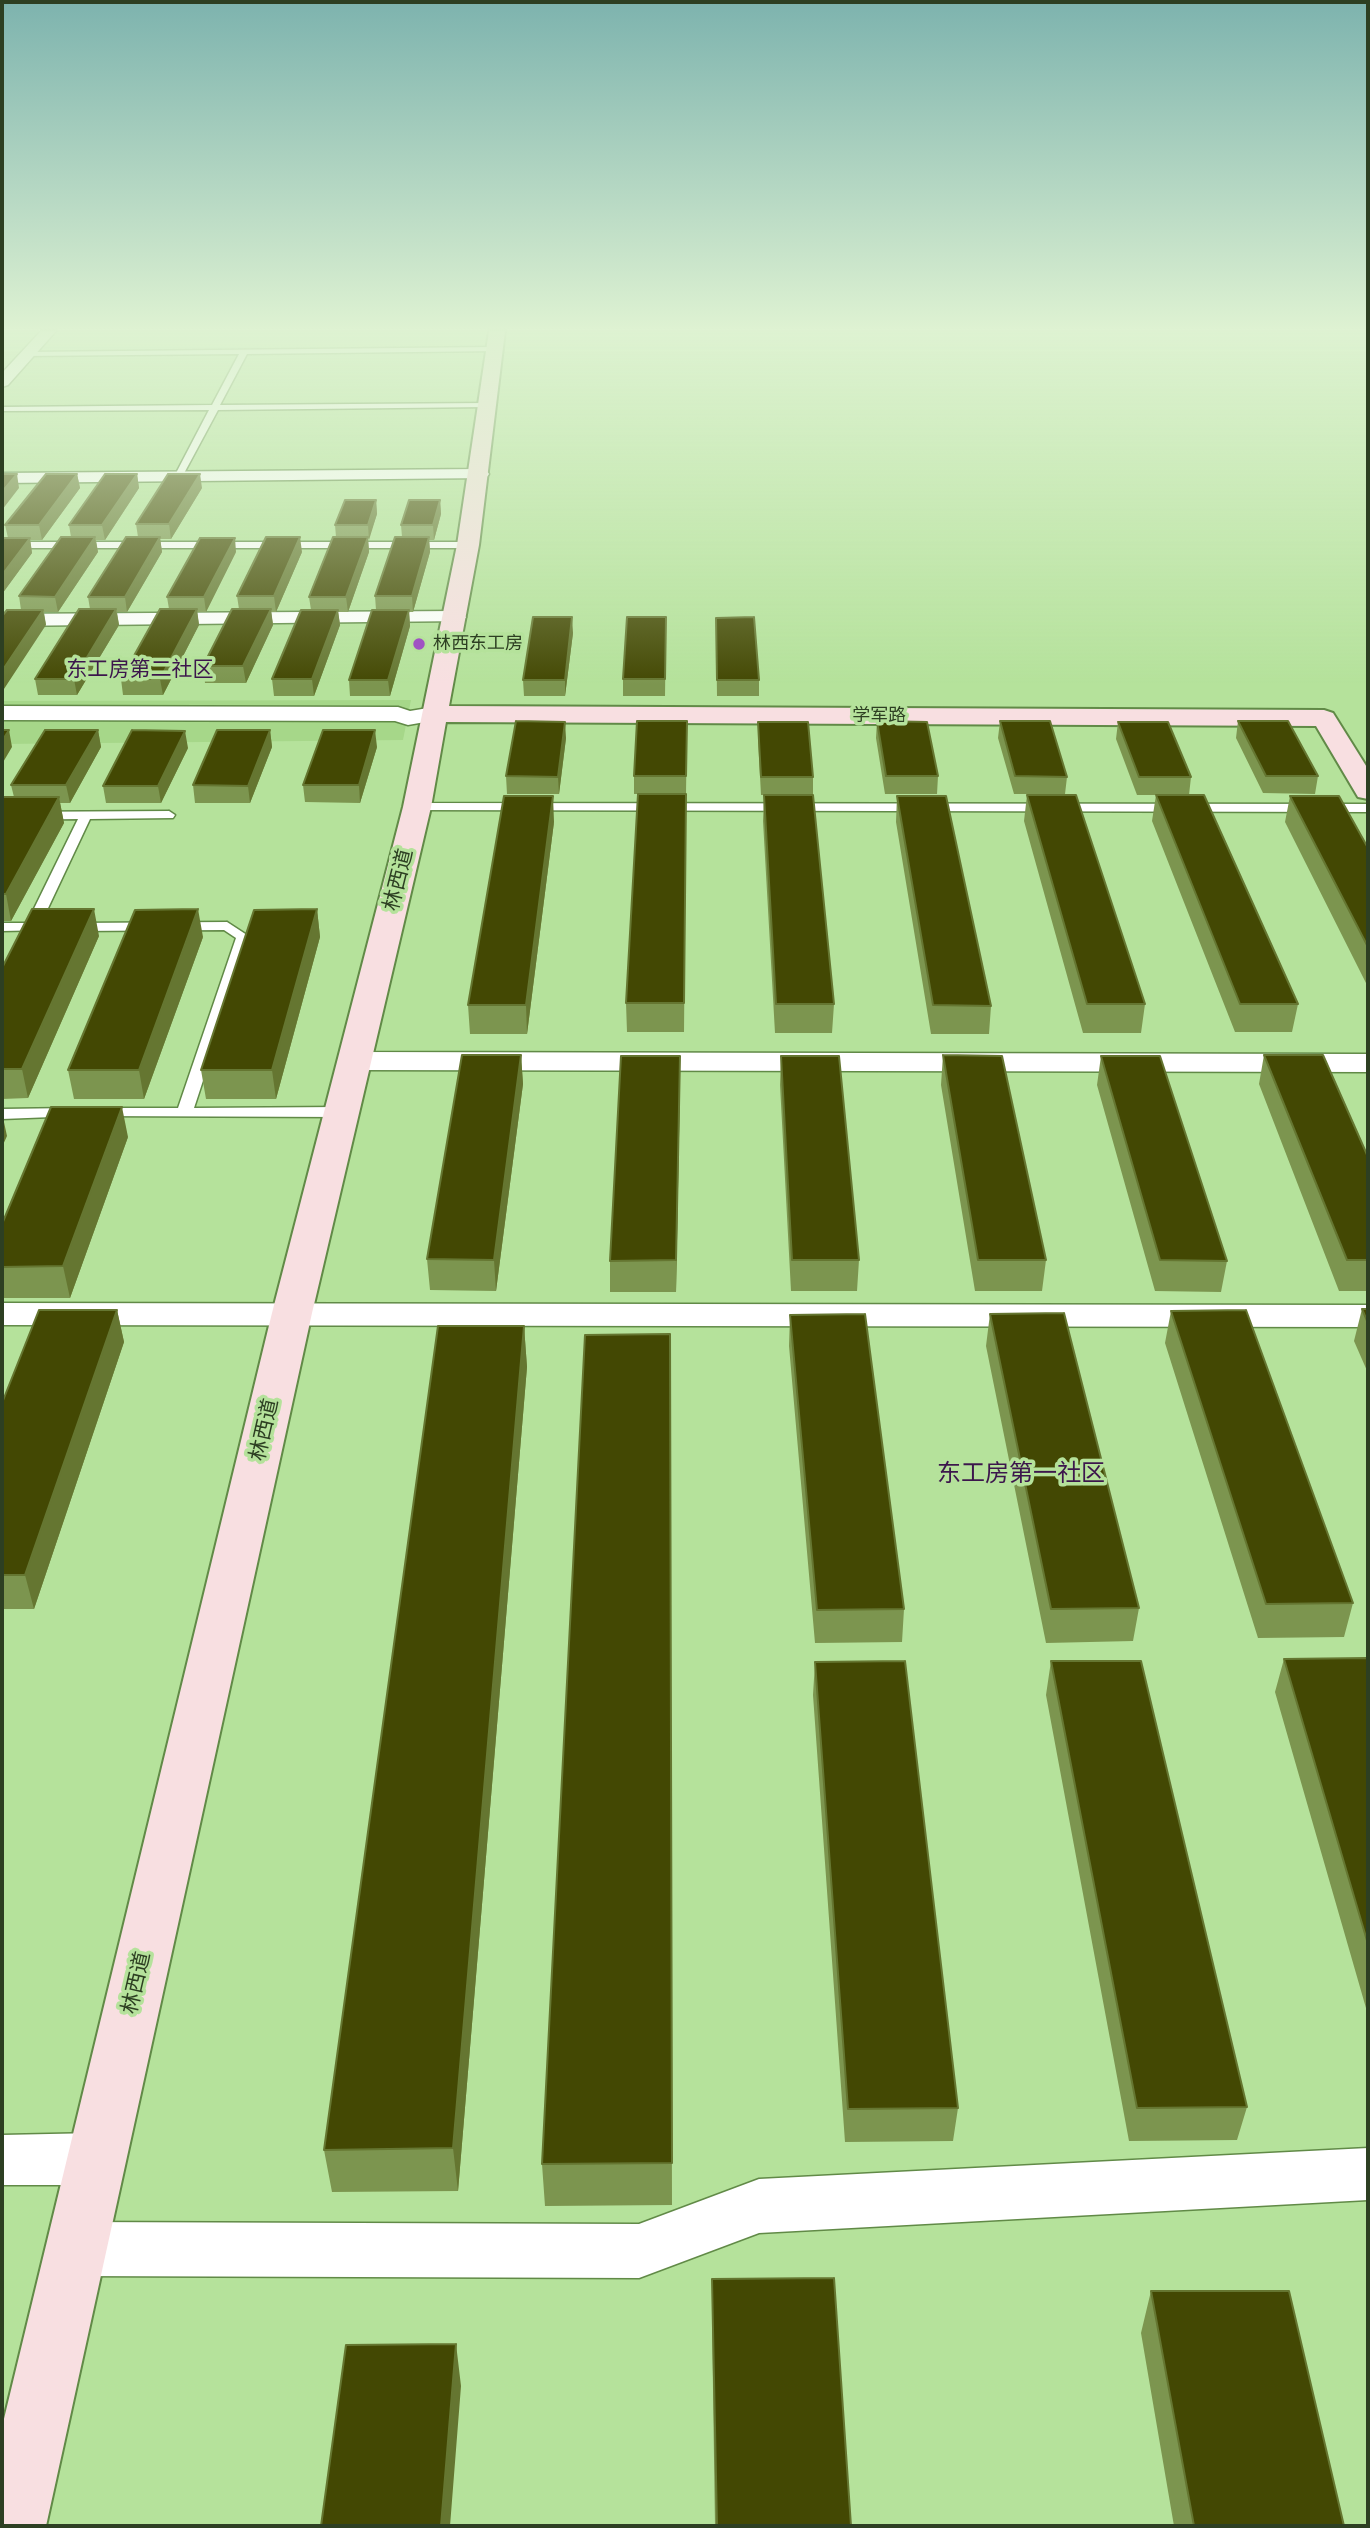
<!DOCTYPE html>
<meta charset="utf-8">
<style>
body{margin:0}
#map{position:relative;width:1370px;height:2528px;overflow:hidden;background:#b5e29b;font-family:"Fira Sans Condensed",sans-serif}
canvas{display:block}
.frame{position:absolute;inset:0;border:4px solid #2d3f22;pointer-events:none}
</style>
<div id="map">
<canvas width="1370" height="2528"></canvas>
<div class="frame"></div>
</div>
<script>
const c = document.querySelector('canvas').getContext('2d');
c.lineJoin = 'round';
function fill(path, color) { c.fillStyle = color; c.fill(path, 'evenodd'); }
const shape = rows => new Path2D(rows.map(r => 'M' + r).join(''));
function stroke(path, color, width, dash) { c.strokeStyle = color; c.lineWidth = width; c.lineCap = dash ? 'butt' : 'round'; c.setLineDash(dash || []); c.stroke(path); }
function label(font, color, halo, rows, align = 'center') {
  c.font = font + ' "Fira Sans Condensed","Noto Sans SC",sans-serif'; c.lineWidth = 7; c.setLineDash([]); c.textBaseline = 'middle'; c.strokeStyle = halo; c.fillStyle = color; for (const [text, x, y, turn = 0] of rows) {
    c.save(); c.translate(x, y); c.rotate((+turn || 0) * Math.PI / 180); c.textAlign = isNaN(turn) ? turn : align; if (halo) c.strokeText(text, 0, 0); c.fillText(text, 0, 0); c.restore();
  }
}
fill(shape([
 [411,700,403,740,2,744,2,701]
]), '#a6d789');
const lane = shape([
 [495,347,498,351,247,354,220,405,488,403,492,405,488,407,218,410,182,477,178,480,174,477,209,410,2,411,2,407,212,405,239,354,25,356,28,352,495,347],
 [2,542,468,542,473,545,468,548,2,548,2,542],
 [417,803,1368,804,1368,812,413,810,413,804,417,803],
 [169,811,175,815,173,818,90,819,41,923,49,924,49,930,2,931,2,923,27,923,78,819,2,820,2,812,169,811],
 [227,922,250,937,194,1108,342,1107,350,1112,342,1117,94,1116,92,1113,94,1110,100,1108,178,1108,236,938,224,930,75,931,68,927,75,923,227,922],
 [72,1108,78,1110,80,1113,78,1116,2,1119,2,1109,72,1108]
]);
const street = shape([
 [41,331,56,331,8,385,2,387,2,373,41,331],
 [480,469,486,470,489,474,486,478,2,483,2,473,480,469],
 [456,611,466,617,463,621,2,626,2,614,456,611],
 [2,706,398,707,410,711,434,707,442,709,446,714,442,719,408,725,395,721,2,720,2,706],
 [354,1052,1368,1054,1368,1072,354,1070,343,1067,339,1061,343,1055,354,1052],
 [2,1303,1368,1305,1368,1327,2,1325,2,1303],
 [97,2133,116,2141,124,2159,116,2177,97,2185,2,2185,2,2135,97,2133],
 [1368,2148,1368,2200,759,2233,639,2278,76,2276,56,2268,48,2249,56,2230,76,2222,639,2224,759,2179,1368,2148]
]);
const secondary = shape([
 [489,331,505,331,479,545,449,706,1324,710,1333,713,1368,769,1368,799,1358,797,1316,726,446,722,431,807,312,1313,46,2526,2,2526,2,2427,272,1313,403,807,457,545,489,331]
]);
stroke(lane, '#618a47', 3);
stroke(street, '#618a47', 3);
stroke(secondary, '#618a47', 4);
fill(lane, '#fff');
fill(street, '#fff');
fill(secondary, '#f8dfe1');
fill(shape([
 [77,474,80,488,42,540,30,540,32,553,2,594,2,538,8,538,5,525],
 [137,474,139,488,105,540,96,540,98,552,58,612,44,612,46,625,21,610,19,596,71,537,69,525],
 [202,488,171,539,160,539,162,552,127,612,117,612,119,625,77,695,38,695,35,679,90,609,88,597,138,537,136,524],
 [376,500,377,514,368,540,369,552,348,612,338,612,340,625,314,696,274,696,272,679,311,610,309,597,336,537,335,525],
 [440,500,441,514,434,540,429,540,430,552,413,612,409,612,410,626,390,696,350,696,349,680,376,610,375,596,402,537,401,525],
 [236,552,206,612,197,612,199,625,163,695,123,695,121,679,169,609,167,597],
 [302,552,276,612,271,612,273,625,246,683,205,683,203,666,239,609,237,596],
 [666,617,665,696,623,696,623,679],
 [716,618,759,680,759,696,717,696],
 [573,633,565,696,524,696,523,680],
 [687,721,686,794,634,794,634,776],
 [877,721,938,776,937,794,885,794,876,738],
 [1000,721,1067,777,1065,794,1014,794,998,738],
 [1238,721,1318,776,1315,794,1263,793,1236,738],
 [758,722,813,777,813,795,761,795,758,739],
 [1118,722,1191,777,1189,795,1298,1004,1292,1032,1235,1032,1152,821,1156,795,1167,795,1137,795,1116,739],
 [98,730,101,747,70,803,60,803,64,823,11,921,2,921,2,798,14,797,11,785],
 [270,730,272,747,250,803,195,803,193,785],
 [566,738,559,794,507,794,506,776],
 [377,747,360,803,305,802,303,785],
 [188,748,161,803,106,803,103,786],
 [686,794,684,1032,627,1032,626,1003],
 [764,795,834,1004,832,1033,775,1033,763,821],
 [1027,795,1145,1004,1141,1033,1083,1033,1024,821],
 [897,796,991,1006,989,1034,931,1034,896,822],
 [1290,796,1368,848,1368,987,1285,822],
 [554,822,527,1034,470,1034,468,1005],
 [317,909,320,937,276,1099,206,1099,201,1070],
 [99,936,28,1098,2,1099,2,968],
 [203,937,144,1099,74,1099,68,1070],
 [521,1055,523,1084,496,1291,430,1290,427,1259],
 [943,1055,1046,1260,1042,1291,975,1291,941,1085],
 [1264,1055,1368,1157,1368,1291,1339,1291,1259,1084],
 [781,1056,859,1260,857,1291,791,1291,780,1085],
 [1101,1056,1227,1261,1221,1292,1155,1291,1097,1085],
 [680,1086,676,1292,610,1292,610,1261],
 [128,1137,70,1298,2,1298,2,1224],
 [1362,1309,1368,1309,1368,1373,1354,1341],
 [117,1310,124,1342,34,1609,2,1609,2,1403],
 [1171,1311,1353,1603,1344,1637,1258,1638,1165,1343],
 [990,1314,1139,1608,1133,1641,1046,1643,986,1346],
 [790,1315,904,1609,902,1642,815,1643,789,1346],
 [524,1326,527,1367,458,2191,332,2192,324,2150],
 [670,1334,672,2205,545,2206,542,2164],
 [1368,1658,1368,2015,1275,1692,1284,1659],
 [1051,1661,1247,2107,1237,2140,1129,2141,1046,1695],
 [815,1662,958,2108,953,2141,845,2142,813,1695],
 [712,2279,851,2526,715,2526,712,2321],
 [1151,2291,1344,2526,1174,2526,1141,2333]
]), '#7c954f');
fill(shape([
 [17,474,19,488,2,510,2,492],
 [77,474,80,488,42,540,39,525],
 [137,474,139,488,105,540,102,525],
 [200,474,202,488,171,539,169,524],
 [376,500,377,514,369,540,368,525],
 [440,500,441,514,434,540,433,525],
 [95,537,98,552,58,612,55,597],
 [160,537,162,552,127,612,125,597],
 [300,537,302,552,276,612,274,596],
 [368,537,369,552,348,612,346,597],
 [429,537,430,552,413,612,412,596],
 [30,538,32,553,2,594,2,575],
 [235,538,236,552,206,612,204,597],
 [116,609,119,625,77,695,74,679],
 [197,609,199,625,163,695,160,679],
 [271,609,273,625,246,683,243,666],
 [43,610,46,625,2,692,2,671],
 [338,610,340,625,314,696,312,679],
 [409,610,410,626,390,696,388,680],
 [572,617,573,633,565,696,565,680],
 [565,722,566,738,559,794,558,777],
 [9,730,12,747,2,764,2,741],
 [98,730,101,747,70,803,66,785],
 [270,730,272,747,250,803,248,786],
 [375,730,377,747,360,803,359,785],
 [185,731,188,748,161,803,158,786],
 [553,796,554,822,527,1034,526,1005],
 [59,797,64,823,11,921,6,894],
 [94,909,99,936,28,1098,22,1069],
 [198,909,203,937,144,1099,139,1070],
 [317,909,320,937,276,1099,272,1070],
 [521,1055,523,1084,496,1291,494,1260],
 [680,1056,680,1086,676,1292,676,1260],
 [122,1107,128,1137,70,1298,63,1266],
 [2,1113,7,1136,2,1147],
 [117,1310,124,1342,34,1609,25,1575],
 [524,1326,527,1367,458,2191,453,2148],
 [456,2344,461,2386,450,2526,441,2526]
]), '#657631');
const building = shape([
 [2,474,17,474,2,492,2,474],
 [46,474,77,474,39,525,5,525,46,474],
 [105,474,137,474,102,525,69,525,105,474],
 [168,474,200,474,169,524,136,524,168,474],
 [345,500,376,500,368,525,335,525,345,500],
 [409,500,440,500,433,525,401,525,409,500],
 [61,537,95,537,55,597,19,596,61,537],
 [126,537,160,537,125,597,88,597,126,537],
 [266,537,300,537,274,596,237,596,266,537],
 [333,537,368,537,346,597,309,597,333,537],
 [395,537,429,537,412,596,375,596,395,537],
 [2,538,30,538,2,575,2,538],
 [200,538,235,538,204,597,167,597,200,538],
 [79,609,116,609,74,679,35,679,79,609],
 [160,609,197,609,160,679,121,679,160,609],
 [232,609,271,609,243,666,203,666,232,609],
 [7,610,43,610,2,671,2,616,7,610],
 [301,610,338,610,312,679,272,679,301,610],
 [372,610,409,610,388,680,349,680,372,610],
 [533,617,572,617,565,680,523,680,533,617],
 [627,617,666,617,665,679,623,679,627,617],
 [754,617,759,680,717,680,716,618,754,617],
 [516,721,565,722,558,777,506,776,516,721],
 [637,721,687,721,686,776,634,776,637,721],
 [877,721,927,722,938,776,886,776,877,721],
 [1000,721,1050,721,1067,777,1015,776,1000,721],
 [1238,721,1288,721,1318,776,1266,776,1238,721],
 [758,722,808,722,813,777,761,777,758,722],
 [1118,722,1168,722,1191,777,1139,777,1118,722],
 [2,730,9,730,2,741,2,730],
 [45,730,98,730,66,785,11,785,45,730],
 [132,730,185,731,158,786,103,786,132,730],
 [217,730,270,730,248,786,193,785,217,730],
 [323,730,375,730,359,785,303,785,323,730],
 [638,794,686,794,684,1003,626,1003,638,794],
 [764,795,813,795,834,1004,776,1004,764,795],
 [1027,795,1076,795,1145,1004,1087,1004,1027,795],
 [1156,795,1204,795,1298,1004,1240,1004,1156,795],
 [504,796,553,796,526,1005,468,1005,504,796],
 [897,796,946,796,991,1006,933,1005,897,796],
 [1290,796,1339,796,1368,848,1368,947,1290,796],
 [2,797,59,797,6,894,2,894,2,797],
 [32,909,94,909,22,1069,2,1069,2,968,32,909],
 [198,909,139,1070,68,1070,135,910,198,909],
 [317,909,272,1070,201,1070,254,910,317,909],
 [462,1055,521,1055,494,1260,427,1259,462,1055],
 [943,1055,1002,1056,1046,1260,978,1260,943,1055],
 [1264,1055,1323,1055,1368,1157,1368,1260,1347,1260,1264,1055],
 [621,1056,680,1056,676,1260,610,1261,621,1056],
 [781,1056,839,1056,859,1260,792,1260,781,1056],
 [1101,1056,1160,1056,1227,1261,1160,1260,1101,1056],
 [51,1107,122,1107,63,1266,2,1267,2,1224,51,1107],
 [1362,1309,1368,1309,1368,1323,1362,1309],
 [39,1310,117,1310,25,1575,2,1575,2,1403,39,1310],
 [1246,1310,1353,1603,1266,1604,1171,1311,1246,1310],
 [1064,1313,1139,1608,1051,1609,990,1314,1064,1313],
 [865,1314,904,1609,817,1610,790,1315,865,1314],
 [438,1326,524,1326,453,2148,324,2150,438,1326],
 [670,1334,672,2163,542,2164,585,1335,670,1334],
 [1368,1658,1368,1944,1284,1659,1368,1658],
 [905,1661,958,2108,848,2109,815,1662,905,1661],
 [1051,1661,1141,1661,1247,2107,1137,2108,1051,1661],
 [834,2278,851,2526,717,2526,712,2279,834,2278],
 [1151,2291,1289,2291,1344,2526,1194,2526,1151,2291],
 [456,2344,441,2526,321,2526,346,2345,456,2344]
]);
fill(building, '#434803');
stroke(building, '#657631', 2);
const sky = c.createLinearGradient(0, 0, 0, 685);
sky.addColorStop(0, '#7db3ae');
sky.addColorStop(0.48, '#def2d2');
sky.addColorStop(1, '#def2d200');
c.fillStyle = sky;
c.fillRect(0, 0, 1370, 685);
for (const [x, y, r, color] of [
 [419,644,7,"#a052c3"]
]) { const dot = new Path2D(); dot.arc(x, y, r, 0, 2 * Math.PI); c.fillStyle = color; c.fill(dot); stroke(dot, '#b5e29b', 2.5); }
label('18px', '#2d3f22', '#b5e29b', [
 ["林西东工房",433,644]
], 'left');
label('18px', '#2d3f22', '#b5e29b', [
 ["学军路",879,716]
]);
label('21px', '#3c164c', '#b5e29b', [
 ["东工房第二社区",140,670]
]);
label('21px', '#2d3f22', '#b5e29b', [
 ["林西道",399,880,-76],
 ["林西道",265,1430,-77],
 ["林西道",137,1983,-77]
]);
label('24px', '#3c164c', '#b5e29b', [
 ["东工房第一社区",1021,1474]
]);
</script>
